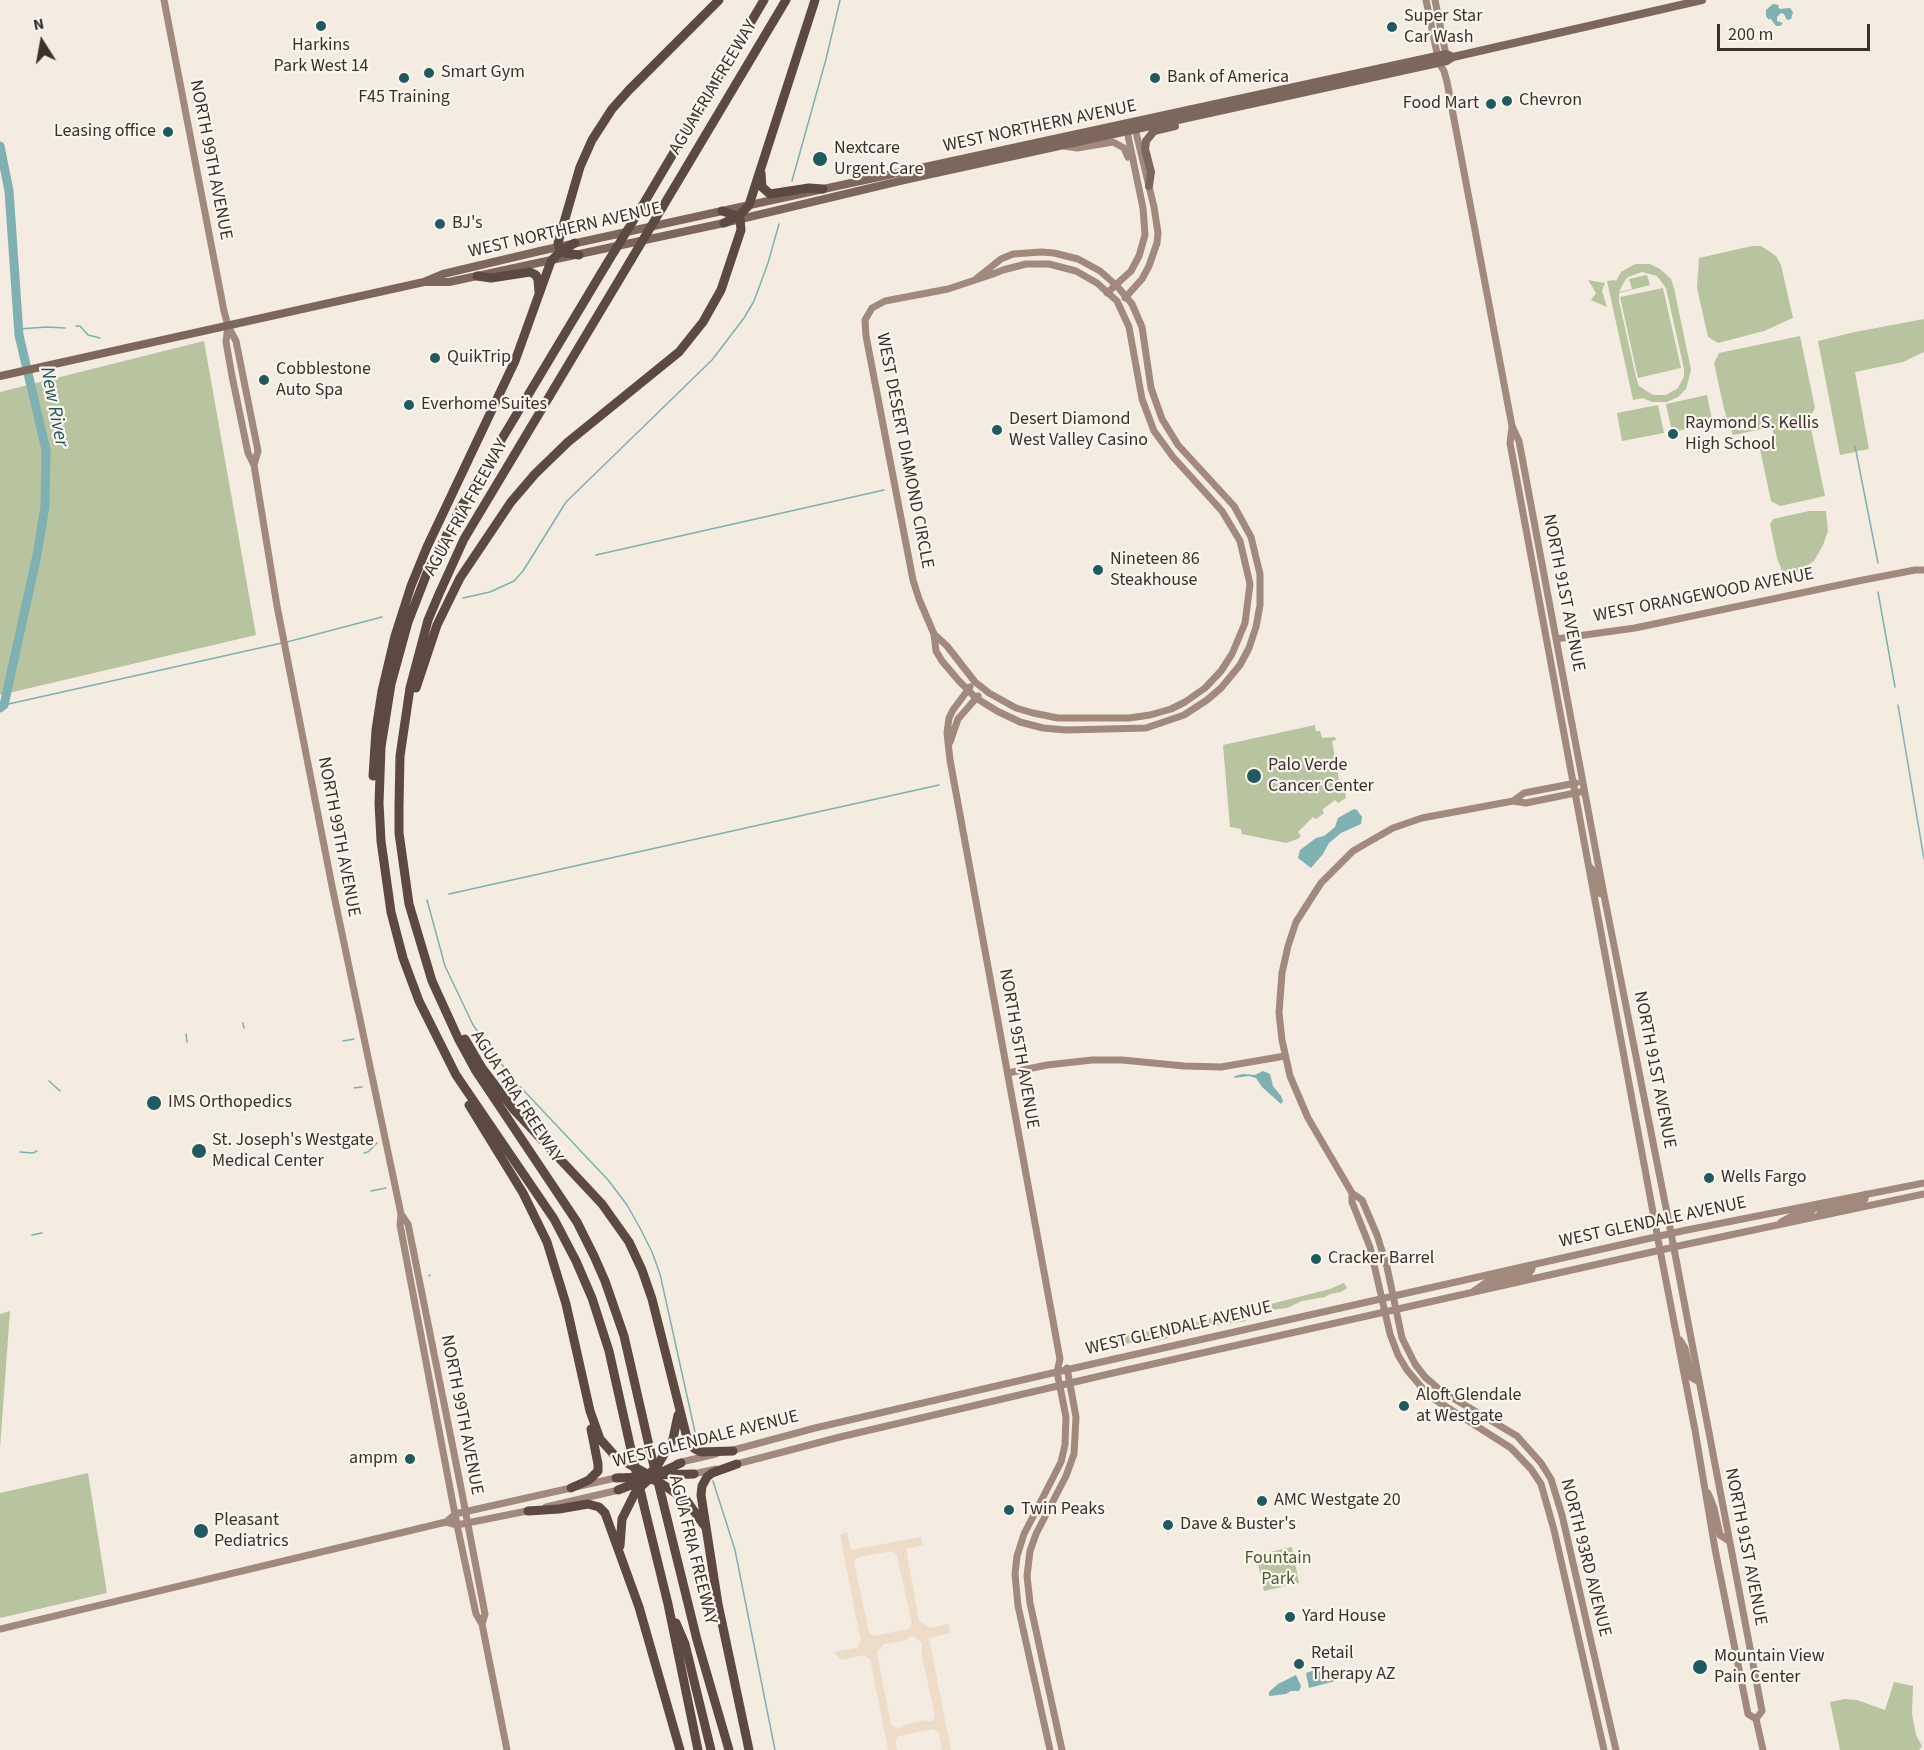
<!DOCTYPE html>
<style>
body{margin:0}
#map{position:relative;width:1924px;height:1750px;overflow:hidden;background:#f4ebe1;font-family:"Source Sans 3",sans-serif}
canvas{display:block}
.north{position:absolute;left:12px;top:12px;width:60px;height:60px;-webkit-text-stroke:4px #fbf5ee;paint-order:stroke;rotate:349deg;font-size:16px;font-weight:700;line-height:24px;text-align:center;color:#3b302b}
.north::after{content:'';display:block;margin:auto;width:21px;height:27px;background:#3b302b;clip-path:polygon(50% 0,100% 100%,50% 72%,0 100%)}
.scale{position:absolute;left:1717px;top:24px;width:153px;height:27px;box-sizing:border-box;border:3px solid #3b302b;border-top:0;padding-left:8px;font-size:18px;line-height:21px;white-space:nowrap;color:#3b302b;-webkit-text-stroke:4px #fbf5ee;paint-order:stroke}
</style>
<div id="map">
<canvas width="1924" height="1750"></canvas>
<div class="north">N</div>
<div class="scale">200 m</div>
</div>
<script>
const c = document.querySelector('canvas').getContext('2d');
c.lineJoin = 'round';
function fill(path, color) { c.fillStyle = color; c.fill(path, 'evenodd'); }
const shape = rows => new Path2D(rows.map(r => 'M' + r).join(''));
function stroke(path, color, width, dash) { c.strokeStyle = color; c.lineWidth = width; c.lineCap = dash ? 'butt' : 'round'; c.setLineDash(dash || []); c.stroke(path); }
function label(font, color, halo, rows, align = 'center') {
  c.font = font + ' "Source Sans 3",sans-serif'; c.lineWidth = 4.5; c.setLineDash([]); c.textBaseline = 'middle'; c.strokeStyle = halo; c.fillStyle = color; for (const [text, x, y, turn = 0] of rows) {
    c.save(); c.translate(x, y); c.rotate((+turn || 0) * Math.PI / 180); c.textAlign = isNaN(turn) ? turn : align; if (halo) c.strokeText(text, 0, 0); c.fillText(text, 0, 0); c.restore();
  }
}
fill(shape([
 [1752,246,1761,246,1776,256,1781,265,1793,318,1764,331,1718,343,1708,337,1697,288,1699,258],
 [1635,264,1650,264,1660,269,1671,279,1674,288,1691,370,1686,389,1678,397,1667,402,1652,402,1643,398,1633,400,1607,281,1615,280,1616,281,1621,272],
 [1642,272,1657,276,1666,288,1684,369,1684,376,1678,388,1666,395,1653,395,1639,386,1636,377,1619,301,1619,293,1650,285,1647,275,1629,279,1632,289,1619,292,1624,282,1628,277],
 [1588,280,1605,283,1602,291,1607,307,1591,300,1596,293],
 [1663,288,1681,368,1638,378,1620,297],
 [1924,319,1924,352,1903,362,1855,372,1869,449,1840,455,1818,341,1855,332],
 [1800,336,1815,408,1809,419,1825,496,1780,506,1771,501,1758,440,1774,438,1772,427,1733,435,1724,409,1714,363,1719,353],
 [204,341,256,635,0,695,0,392],
 [1707,395,1713,424,1672,432,1666,404],
 [1658,405,1664,433,1622,441,1617,413],
 [1809,511,1826,511,1828,531,1823,545,1814,561,1800,571,1784,576,1777,558,1770,524,1773,519],
 [1315,725,1316,731,1320,731,1322,738,1335,737,1336,740,1332,741,1341,791,1345,790,1346,798,1338,803,1335,800,1327,806,1322,810,1324,813,1316,819,1313,817,1298,832,1301,836,1298,839,1286,843,1242,834,1241,829,1230,827,1223,745],
 [1344,1283,1347,1288,1341,1292,1330,1294,1325,1297,1302,1301,1287,1308,1271,1310,1267,1305,1330,1289],
 [10,1311,0,1448,0,1314],
 [1238,1311,1244,1313,1246,1321,1181,1331,1171,1335,1169,1338,1147,1343,1140,1341,1110,1347,1107,1344,1112,1339,1148,1331,1154,1333,1162,1328,1197,1322],
 [88,1473,107,1593,0,1618,0,1493],
 [1292,1547,1299,1583,1264,1591,1256,1555],
 [1894,1682,1913,1686,1912,1714,1916,1735,1922,1746,1919,1750,1840,1750,1830,1702,1845,1699,1857,1700,1885,1710]
]), '#b8c4a0');
fill(shape([
 [847,1532,851,1550,921,1537,923,1545,906,1549,919,1621,930,1628,948,1624,949,1628,950,1633,929,1638,951,1750,942,1750,939,1733,933,1729,899,1736,895,1742,897,1750,888,1750,870,1659,864,1655,841,1660,834,1652,857,1648,861,1642,840,1535],
 [892,1551,897,1555,912,1624,909,1629,874,1636,869,1633,854,1562,858,1557],
 [912,1636,922,1643,922,1656,935,1716,932,1721,928,1722,927,1720,903,1725,903,1727,897,1728,891,1725,877,1653,884,1643,887,1644,906,1640]
]), '#ecdcc8');
fill(shape([
 [1773,4,1779,5,1778,7,1780,9,1790,8,1793,12,1791,19,1787,20,1784,14,1781,13,1777,17,1777,21,1783,23,1780,26,1776,26,1770,18,1769,20,1766,16,1766,10],
 [1354,809,1357,810,1362,817,1361,824,1341,833,1329,843,1323,854,1311,868,1298,858,1300,850,1316,838,1324,836,1335,827,1338,818],
 [1263,1071,1270,1074,1273,1086,1281,1096,1283,1101,1281,1104,1262,1087,1256,1078,1249,1076,1234,1078,1235,1076,1243,1074,1255,1075],
 [1312,1671,1328,1672,1343,1679,1309,1688,1306,1673],
 [1296,1675,1301,1686,1299,1691,1291,1691,1286,1694,1269,1696,1269,1692,1278,1684]
]), '#7fb0b2');
stroke(shape([
 [792,181,826,59,840,0],
 [76,326,80,326,88,335,100,338],
 [19,329,47,327,65,328],
 [1855,446,1878,563],
 [596,555,884,490],
 [1878,592,1895,687],
 [463,598,490,592,514,581,523,571,566,502,712,360,744,318,754,301,768,263,779,224],
 [287,642,382,617],
 [4,705,282,643],
 [1898,705,1924,859],
 [449,894,939,785],
 [427,900,445,966,473,1025,511,1077,609,1181,627,1205,640,1228,652,1252,660,1274,697,1441],
 [243,1023,244,1028],
 [186,1034,187,1042],
 [343,1041,354,1039],
 [49,1081,60,1091],
 [354,1088,362,1087],
 [20,1152,33,1153,37,1151],
 [364,1153,368,1152,377,1143],
 [371,1191,386,1188],
 [32,1235,42,1233],
 [429,1276,430,1275],
 [443,1347,444,1347],
 [713,1481,735,1550,775,1750]
]), '#7fb0b2', 1.5);
stroke(shape([
 [0,146,9,191,19,335,46,450,45,506,37,555,4,705,0,708]
]), '#7fb0b2', 9);
stroke(shape([
 [164,0,224,311,228,326,236,341,258,451,254,465],
 [1426,0,1439,63,1444,71,1447,82,1512,426,1519,441,1604,895,1671,1233,1762,1711,1756,1719],
 [1435,0,1447,60],
 [1064,146,1077,148,1113,142,1124,148,1128,157],
 [1107,293,1131,271,1139,256,1145,235,1143,208,1126,126],
 [1125,298,1142,279,1149,266,1157,243,1158,233,1154,207,1134,124],
 [228,326,226,342,232,376,248,453,254,465,277,606,332,886,401,1214,400,1225,457,1525,476,1614,482,1624,507,1750],
 [1512,427,1510,443,1660,1250,1695,1430,1715,1549,1748,1714,1756,1719,1763,1750],
 [934,634,947,646,975,682,989,693,1016,708,1033,713,1058,718,1129,718,1150,715,1171,709,1185,702,1205,688,1221,671,1232,654,1245,623,1250,584,1240,541,1222,511,1173,457,1154,431,1142,399,1129,327,1117,301,1097,283,1076,271,1049,264,1026,264,1003,270,993,274,948,289,885,301,872,308,865,320,866,336,913,580,919,599,934,634,936,651,942,661,959,681,976,698,997,711,1020,722,1043,728,1066,730,1146,728,1184,715,1207,700,1221,688,1240,665,1249,648,1256,627,1260,605,1260,574,1251,537,1234,506,1178,445,1162,419,1151,388,1142,327,1132,304,1117,286,1100,271,1078,259,1054,253,1041,252,1013,254,1001,259,976,279],
 [1556,639,1635,628,1858,581,1915,570,1924,570],
 [970,687,953,710,949,718,947,733,950,760,1060,1359,1057,1372,1066,1417,1065,1445,1061,1462,1024,1534,1017,1556,1015,1574,1018,1606,1050,1750],
 [950,742,958,719,978,696],
 [1580,792,1526,803,1513,801,1422,818,1393,828,1353,851,1321,883,1296,922,1288,946,1282,973,1279,1013,1282,1040,1290,1076,1308,1118,1352,1193,1352,1202,1370,1247,1390,1334,1398,1355,1407,1370,1424,1390,1437,1401,1511,1448,1531,1469,1541,1484,1554,1530,1604,1750],
 [1513,801,1524,793,1576,783],
 [1591,868,1595,874,1599,893,1604,895],
 [1008,1073,1047,1065,1092,1060,1122,1060,1184,1066,1221,1067,1285,1056],
 [1352,1193,1362,1200,1377,1235,1387,1267,1402,1338,1415,1364,1425,1377,1441,1391,1517,1436,1541,1463,1551,1479,1562,1515,1616,1750],
 [401,1214,408,1224,461,1488,485,1614,482,1624],
 [1819,1216,1821,1209,1863,1200,1865,1199,1866,1194],
 [1781,1222,1792,1216,1811,1212,1818,1204],
 [1474,1291,1487,1282,1530,1272,1532,1269,1532,1265],
 [1680,1340,1685,1348,1692,1378,1699,1382],
 [730,1451,815,1428,1048,1374,1682,1231,1924,1183],
 [677,1463,716,1454],
 [733,1465,840,1437,1113,1373,1683,1245,1924,1194],
 [689,1475,716,1469],
 [1708,1493,1714,1508,1720,1535,1729,1541],
 [546,1507,623,1489],
 [446,1522,457,1525,532,1510],
 [0,1629,446,1522,455,1514,620,1477],
 [1062,1750,1030,1603,1027,1576,1030,1551,1036,1534,1066,1476,1074,1454,1076,1417,1067,1368]
]), '#a18a7d', 7);
stroke(shape([
 [1149,186,1151,172,1145,149,1146,141,1154,131,1175,126],
 [428,282,449,282,724,223,904,180,1447,61,1453,57,1702,0],
 [0,376,424,282,443,274,540,251,722,211,1446,54,1453,57]
]), '#7d675c', 8);
stroke(shape([
 [761,173,762,187,770,194,809,188,823,189],
 [662,208,786,0],
 [638,213,764,0],
 [724,223,740,215,749,205,815,0],
 [579,255,565,253,559,247,558,243,580,167,592,140,612,109,629,90,719,0],
 [631,260,464,539,439,594,428,620,410,688,400,756,399,806,399,833,409,904,432,981,458,1038,476,1071,577,1222,594,1256,605,1281,624,1336,650,1450],
 [606,265,461,507,427,573,408,622,391,684,381,747,379,803,381,841,391,912,403,958,419,1001,456,1075,554,1219,576,1261,592,1298,609,1351,632,1454],
 [477,276,491,278,530,272,536,275,538,280,539,292],
 [416,688,437,625,460,578,511,502,535,474,568,442,679,352,703,322,721,290,741,230,740,219,738,216,722,211],
 [373,776,376,730,382,691,395,636,411,586,427,547,515,361,551,261,562,250,575,243],
 [465,1039,482,1068,514,1110,602,1204,629,1242,642,1270,652,1299,688,1442,695,1449,701,1452,733,1451],
 [469,1105,523,1193,547,1242,566,1304,590,1411,600,1439,616,1457,649,1475,694,1474],
 [737,1464,712,1473,707,1477,702,1486,701,1495,718,1604,749,1750],
 [616,1478,646,1477,659,1482,686,1500,704,1525],
 [571,1488,589,1480,598,1471,598,1464,591,1429],
 [618,1490,639,1482,656,1468,673,1439,678,1415],
 [662,1498,697,1640,729,1750],
 [643,1502,668,1604,698,1750],
 [528,1511,559,1509,588,1504,599,1507,605,1513,639,1607,680,1750],
 [620,1546,622,1519,636,1491,653,1476,681,1463],
 [676,1623,685,1644,711,1750]
]), '#5c4a42', 9);
stroke(shape([
 [631,260,662,208],
 [606,265,638,213],
 [650,1450,662,1498],
 [632,1454,643,1502]
]), '#5c4a42', 9);
for (const [x, y, r, color] of [
 [321,26,6,"#1f5a5e"],
 [1392,27,6,"#1f5a5e"],
 [429,73,6,"#1f5a5e"],
 [404,78,6,"#1f5a5e"],
 [1155,78,6,"#1f5a5e"],
 [1507,101,6,"#1f5a5e"],
 [1491,104,6,"#1f5a5e"],
 [168,132,6,"#1f5a5e"],
 [820,159,8,"#1f5a5e"],
 [440,224,6,"#1f5a5e"],
 [435,358,6,"#1f5a5e"],
 [264,380,6,"#1f5a5e"],
 [409,405,6,"#1f5a5e"],
 [997,430,6,"#1f5a5e"],
 [1673,434,6,"#1f5a5e"],
 [1098,570,6,"#1f5a5e"],
 [1254,776,8,"#1f5a5e"],
 [154,1103,8,"#1f5a5e"],
 [199,1151,8,"#1f5a5e"],
 [1709,1178,6,"#1f5a5e"],
 [1316,1259,6,"#1f5a5e"],
 [1404,1406,6,"#1f5a5e"],
 [410,1459,6,"#1f5a5e"],
 [1262,1501,6,"#1f5a5e"],
 [1009,1510,6,"#1f5a5e"],
 [1168,1525,6,"#1f5a5e"],
 [201,1531,8,"#1f5a5e"],
 [1290,1617,6,"#1f5a5e"],
 [1299,1664,6,"#1f5a5e"],
 [1700,1667,8,"#1f5a5e"]
]) { const dot = new Path2D(); dot.arc(x, y, r, 0, 2 * Math.PI); c.fillStyle = color; c.fill(dot); stroke(dot, '#fbf5ee', 2); }
label('18px', '#3b302b', '#fbf5ee', [
 ["Super Star",1404,17],
 ["Car Wash",1404,38],
 ["Harkins",321,46,"center"],
 ["Park West 14",321,67,"center"],
 ["Smart Gym",441,73],
 ["Bank of America",1167,78],
 ["F45 Training",404,98,"center"],
 ["Chevron",1519,101],
 ["Food Mart",1479,104,"right"],
 ["Leasing office",156,132,"right"],
 ["Nextcare",834,149],
 ["Urgent Care",834,170],
 ["BJ's",452,224],
 ["QuikTrip",447,358],
 ["Cobblestone",276,370],
 ["Auto Spa",276,391],
 ["Everhome Suites",421,405],
 ["Desert Diamond",1009,420],
 ["West Valley Casino",1009,441],
 ["Raymond S. Kellis",1685,424],
 ["High School",1685,445],
 ["Nineteen 86",1110,560],
 ["Steakhouse",1110,581],
 ["Palo Verde",1268,766],
 ["Cancer Center",1268,787],
 ["IMS Orthopedics",168,1103],
 ["St. Joseph's Westgate",212,1141],
 ["Medical Center",212,1162],
 ["Wells Fargo",1721,1178],
 ["Cracker Barrel",1328,1259],
 ["Aloft Glendale",1416,1396],
 ["at Westgate",1416,1417],
 ["ampm",398,1459,"right"],
 ["AMC Westgate 20",1274,1501],
 ["Twin Peaks",1021,1510],
 ["Pleasant",214,1521],
 ["Pediatrics",214,1542],
 ["Dave & Buster's",1180,1525],
 ["Yard House",1302,1617],
 ["Retail",1311,1654],
 ["Therapy AZ",1311,1675],
 ["Mountain View",1714,1657],
 ["Pain Center",1714,1678]
], 'left');
label('18px', '#3b302b', '#fbf5ee', [
 ["AGUA FRIA FREEWAY",714,88,-59],
 ["WEST NORTHERN AVENUE",1040,127,-12],
 ["NORTH 99TH AVENUE",210,160,79],
 ["WEST NORTHERN AVENUE",565,231,-13],
 ["WEST DESERT DIAMOND CIRCLE",904,451,79],
 ["AGUA FRIA FREEWAY",467,508,-61],
 ["NORTH 91ST AVENUE",1563,593,79],
 ["WEST ORANGEWOOD AVENUE",1704,596,-11],
 ["NORTH 99TH AVENUE",338,837,79],
 ["NORTH 95TH AVENUE",1018,1049,80],
 ["NORTH 91ST AVENUE",1654,1070,79],
 ["AGUA FRIA FREEWAY",516,1097,57],
 ["WEST GLENDALE AVENUE",1653,1223,-12],
 ["WEST GLENDALE AVENUE",1179,1329,-13],
 ["NORTH 99TH AVENUE",461,1415,79],
 ["WEST GLENDALE AVENUE",706,1440,-14],
 ["NORTH 91ST AVENUE",1745,1547,79],
 ["AGUA FRIA FREEWAY",692,1550,76],
 ["NORTH 93RD AVENUE",1585,1558,76]
]);
label('18px', '#4a5a2e', '#fbf5ee', [
 ["Fountain",1278,1559],
 ["Park",1278,1580]
]);
label('italic 20px', '#1f5a5e', '#fbf5ee', [
 ["New River",53,407,79]
]);
</script>
